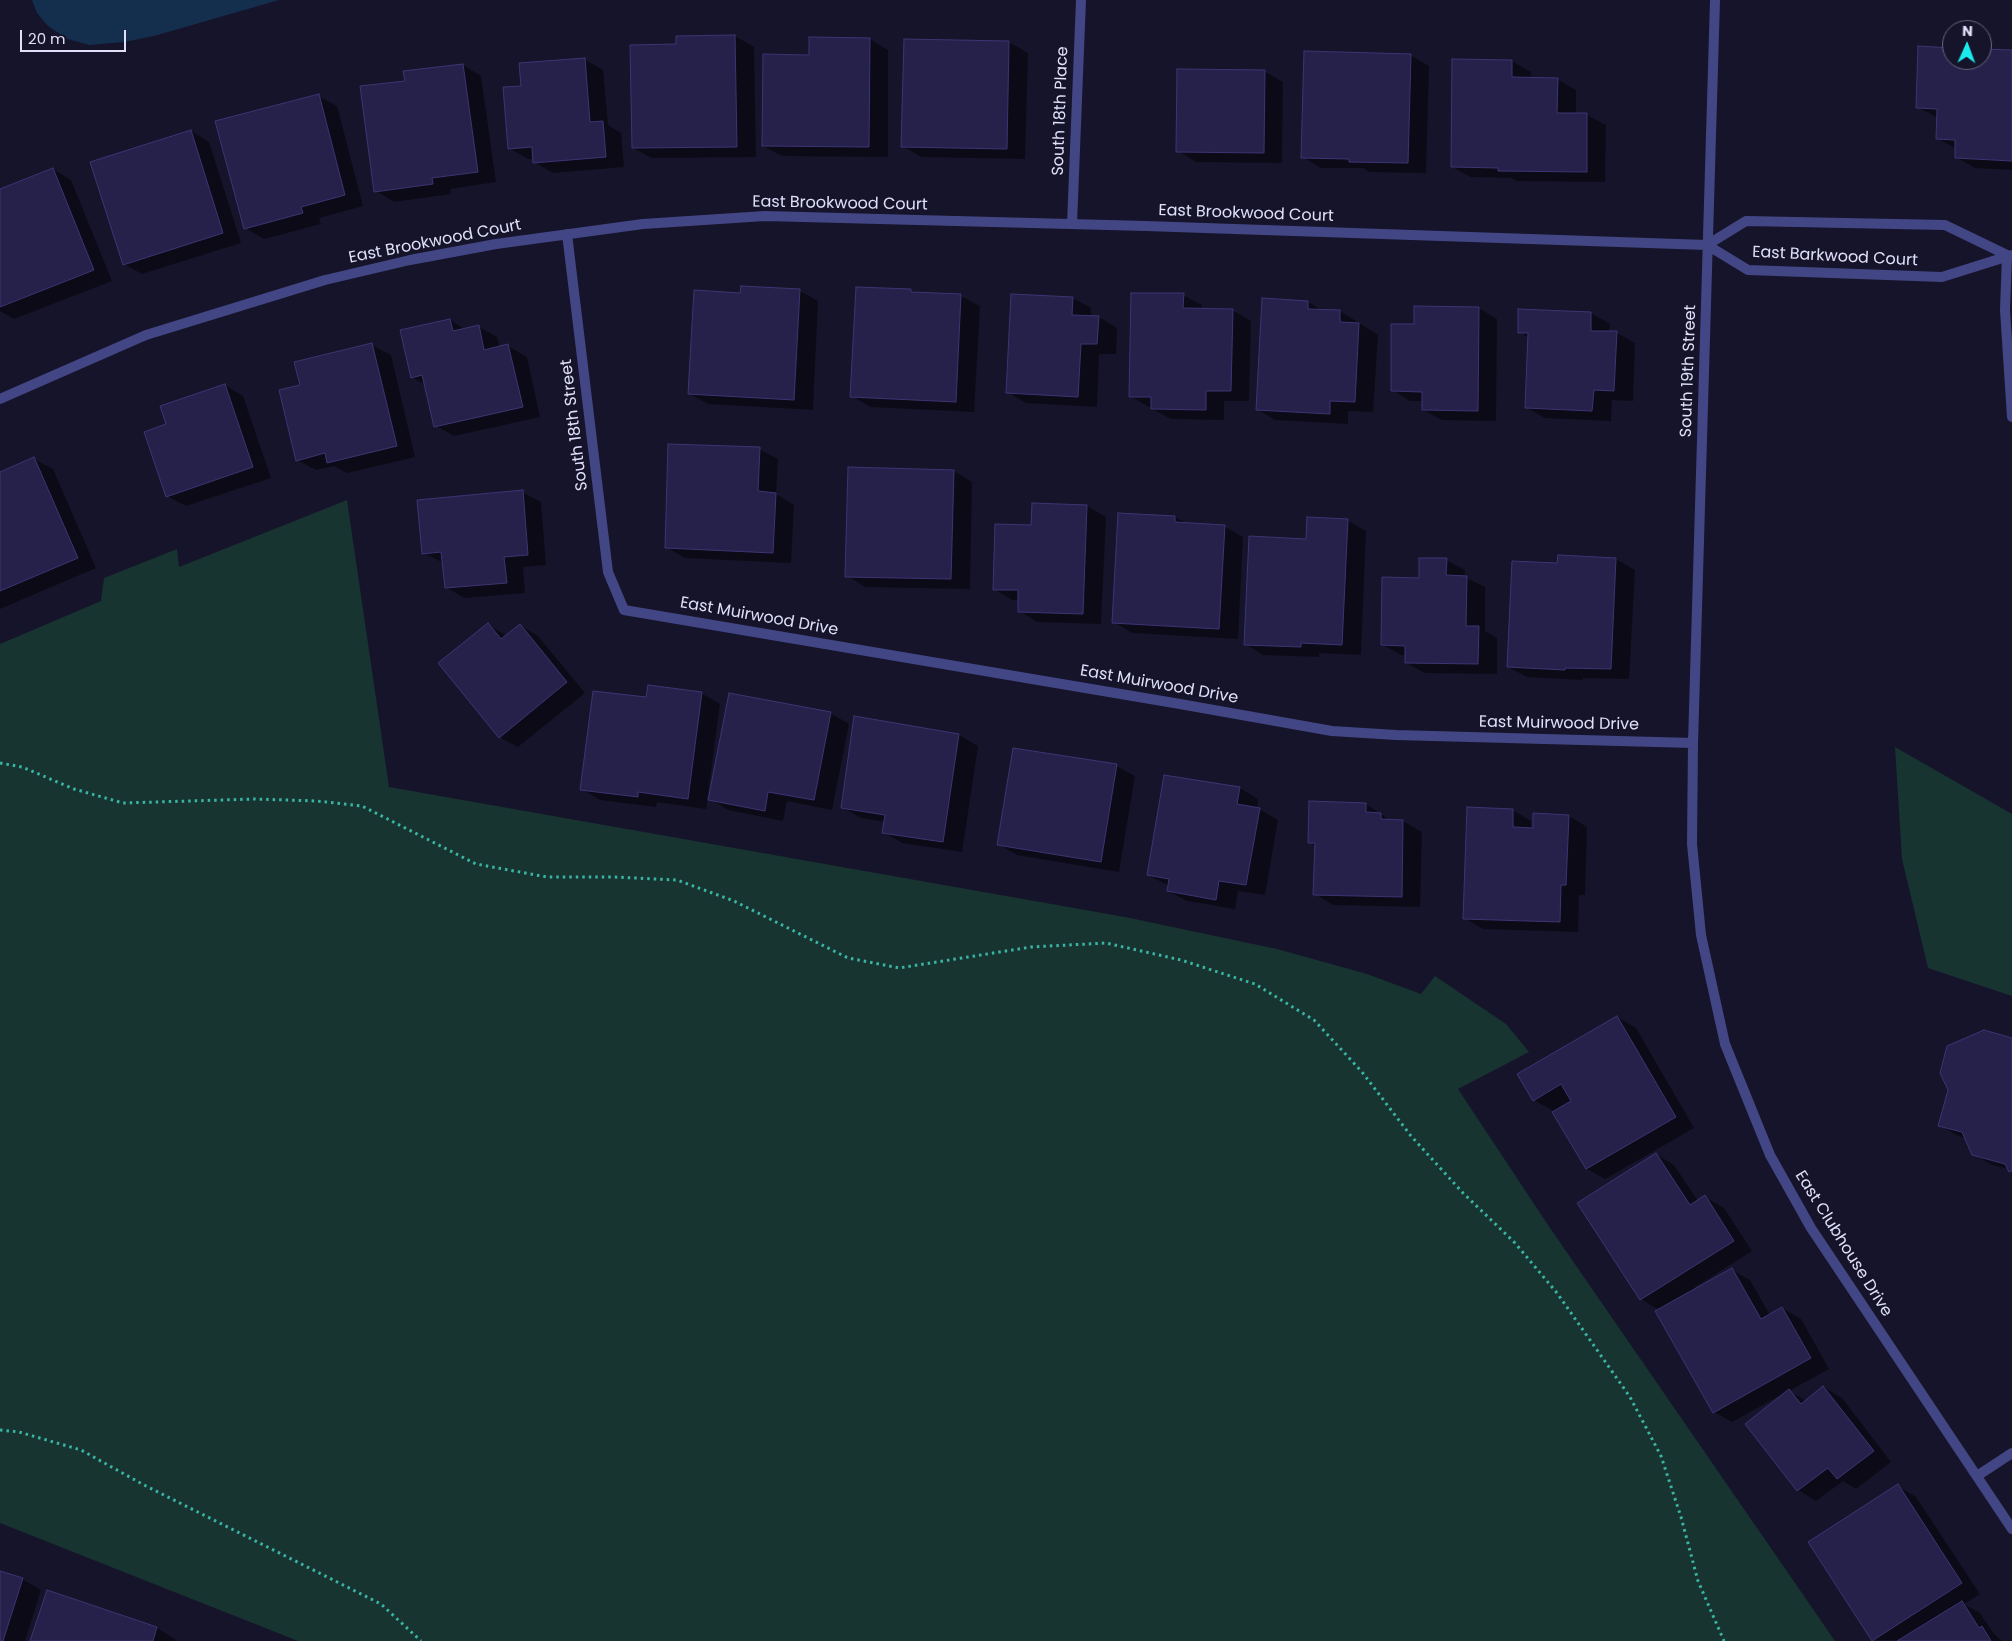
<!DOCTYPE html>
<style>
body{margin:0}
#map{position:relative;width:2012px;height:1641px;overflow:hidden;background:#16142a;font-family:Poppins,sans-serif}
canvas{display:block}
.north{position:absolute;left:1942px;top:20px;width:50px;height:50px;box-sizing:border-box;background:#16142a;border:1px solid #67667e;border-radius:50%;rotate:2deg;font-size:14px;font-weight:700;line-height:20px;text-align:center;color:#e0e0fc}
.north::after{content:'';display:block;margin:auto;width:18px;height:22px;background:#1beaed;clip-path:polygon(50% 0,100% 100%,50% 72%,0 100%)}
.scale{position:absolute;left:20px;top:30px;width:106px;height:22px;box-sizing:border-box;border:2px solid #e0e0fc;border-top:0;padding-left:6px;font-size:15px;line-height:18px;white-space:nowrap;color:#e0e0fc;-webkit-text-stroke:4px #16142a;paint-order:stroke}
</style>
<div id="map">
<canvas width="2012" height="1641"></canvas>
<div class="north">N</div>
<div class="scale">20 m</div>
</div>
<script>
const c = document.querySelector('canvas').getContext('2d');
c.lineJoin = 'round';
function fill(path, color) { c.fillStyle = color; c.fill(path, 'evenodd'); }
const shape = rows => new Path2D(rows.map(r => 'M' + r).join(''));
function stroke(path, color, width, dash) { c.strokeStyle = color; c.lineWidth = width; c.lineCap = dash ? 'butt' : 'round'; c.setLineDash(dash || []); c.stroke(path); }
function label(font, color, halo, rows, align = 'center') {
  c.font = font + ' Poppins,sans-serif'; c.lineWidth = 4; c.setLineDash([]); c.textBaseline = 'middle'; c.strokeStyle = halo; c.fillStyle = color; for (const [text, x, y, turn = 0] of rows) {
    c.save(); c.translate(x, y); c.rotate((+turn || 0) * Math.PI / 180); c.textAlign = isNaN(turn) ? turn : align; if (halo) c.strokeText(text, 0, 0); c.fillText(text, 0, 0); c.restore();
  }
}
fill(shape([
 [347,500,389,787,1125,917,1277,949,1367,974,1421,994,1435,976,1506,1024,1529,1052,1458,1089,1548,1225,1835,1641,298,1641,0,1523,0,644,101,601,104,578,177,549,179,567],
 [1895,747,2012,814,2012,996,1928,968,1902,859]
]), '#173431');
fill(shape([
 [32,0,279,0,154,36,124,42,89,45,68,39,48,26,37,13]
]), '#142f4e');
fill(shape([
 [735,36,754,47,756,157,652,158,633,148,678,45,677,37],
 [870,39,888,50,888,157,782,156,763,146],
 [1009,42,1028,53,1025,159,921,157,903,146],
 [1952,49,1952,60,1982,60,1982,50,2012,51,2012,170,1975,168,1956,157,1956,149,1937,138,1938,118,1917,107],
 [1410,55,1429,66,1426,173,1369,172,1363,168,1321,168,1302,157],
 [584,59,603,70,608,125,621,133,624,167,553,173,534,162,534,159,528,159,509,148,522,87],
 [1512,61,1531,72,1530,79,1557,79,1576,90,1576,114,1587,115,1606,125,1605,182,1517,181,1511,178,1471,177,1452,167],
 [463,65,481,76,496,182,450,189,451,194,394,202,376,191,406,82],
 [1264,71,1283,82,1282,163,1196,162,1178,151],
 [318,96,337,106,363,206,319,218,321,224,264,239,245,228],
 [191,131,209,142,241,243,142,274,124,264],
 [53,169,71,180,112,281,14,319,0,311,0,190],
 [911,290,916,294,961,296,980,306,974,412,870,407,852,396],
 [800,291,818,301,813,410,708,404,690,394,742,294],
 [1183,295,1202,305,1202,310,1232,310,1251,321,1249,401,1224,401,1224,420,1171,419,1152,409,1152,407,1149,407,1130,396],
 [1073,298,1091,308,1091,317,1099,317,1117,328,1116,354,1099,354,1097,407,1026,403,1007,392],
 [1308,302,1323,311,1340,311,1378,335,1373,412,1348,411,1348,424,1275,420,1257,409],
 [1479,308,1497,319,1496,421,1442,420,1423,410,1423,401,1410,401,1392,390,1415,326],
 [1520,310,1591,313,1610,324,1609,332,1617,333,1635,343,1633,401,1612,400,1611,421,1545,418,1527,408,1529,338,1519,332],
 [450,320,466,330,479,327,497,337,500,348,508,346,527,357,540,417,454,436,436,426,426,385,412,377],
 [372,345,391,355,415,457,347,473,334,466,316,470,297,460,302,386],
 [225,385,243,396,271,478,186,506,167,496],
 [759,449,778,459,776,494,794,505,791,563,685,558,666,547],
 [34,459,53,469,96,568,0,609,0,473],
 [849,469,954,471,972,482,970,589,865,587,847,576],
 [522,492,541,502,546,565,523,567,525,593,464,598,446,587,444,563,423,553],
 [1033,505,1087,506,1106,517,1101,624,1037,622,1019,611,1019,600,1012,600,994,589,1032,526],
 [1119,514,1175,517,1188,524,1225,527,1243,537,1238,639,1132,633,1114,622],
 [1347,520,1366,531,1361,655,1319,653,1319,657,1263,655,1245,644,1307,540],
 [1559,556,1616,559,1635,570,1629,679,1583,678,1583,680,1527,677,1508,667,1559,564],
 [1446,560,1465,570,1465,577,1485,587,1485,631,1497,638,1497,674,1425,673,1406,663,1406,655,1401,655,1383,645,1420,579],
 [488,625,507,636,520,625,538,636,585,693,518,747,499,737],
 [701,693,720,704,706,809,657,802,656,807,600,800,582,789,647,699],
 [830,713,849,724,832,810,787,801,783,821,728,810,710,799],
 [855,717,959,735,978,746,962,852,902,843,884,832,885,822,861,818,842,807],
 [1116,766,1135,776,1119,872,1017,855,998,844],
 [1240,788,1258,799,1257,808,1278,820,1265,895,1238,891,1235,909,1187,901,1168,891,1169,886,1148,875],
 [1366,804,1391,821,1403,821,1422,832,1420,907,1333,905,1315,894,1316,846,1309,842],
 [1513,810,1531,821,1531,829,1569,816,1587,827,1585,895,1579,895,1578,932,1483,929,1464,918],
 [1617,1017,1636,1028,1694,1128,1605,1179,1587,1169,1553,1111,1534,1100],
 [2012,1039,2012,1173,2009,1169,1992,1165,1973,1154,1966,1138,1958,1136,1939,1125],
 [1656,1154,1674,1165,1698,1201,1705,1197,1724,1208,1752,1251,1695,1287,1696,1289,1732,1270,1750,1280,1770,1315,1782,1308,1801,1319,1829,1369,1789,1391,1807,1401,1824,1387,1842,1398,1891,1462,1856,1489,1843,1481,1816,1501,1798,1490,1746,1424,1781,1395,1732,1422,1714,1412,1659,1310,1641,1299,1579,1203],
 [1898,1486,1916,1497,1980,1594,1964,1604,1980,1613,1994,1634,2002,1641,1873,1640],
 [0,1572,22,1579,41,1590,25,1641,0,1641],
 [48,1592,157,1628,175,1639,175,1641,31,1641]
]), '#0007');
const building = shape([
 [735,35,737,147,632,148,630,45,676,44,676,36,735,35],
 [809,37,870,38,869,147,762,146,763,54,809,55,809,37],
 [904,39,1009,41,1007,149,901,147,904,39],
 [1918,46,1952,48,1952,60,1982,60,1982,49,2012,50,2012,161,1955,158,1955,140,1936,139,1937,109,1916,108,1918,46],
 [1304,51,1411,54,1408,163,1349,162,1349,159,1301,158,1304,51],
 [585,58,590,122,603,121,606,157,533,163,532,147,508,149,503,87,521,86,519,63,585,58],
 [1452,59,1512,60,1512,77,1558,78,1557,113,1587,113,1587,172,1498,171,1498,168,1451,167,1452,59],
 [463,64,478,172,432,178,433,184,374,192,360,86,405,81,403,71,463,64],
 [1177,69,1265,70,1264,153,1176,152,1177,69],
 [319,94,345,195,301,207,303,213,244,229,215,121,319,94],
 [191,130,223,233,123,265,90,162,191,130],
 [53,168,94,270,0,307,0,189,53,168],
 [741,286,800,289,794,400,688,394,694,290,740,293,741,286],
 [856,287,911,289,911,292,961,294,956,402,850,397,856,287],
 [1131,293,1184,293,1183,308,1233,309,1231,391,1206,391,1206,410,1151,409,1151,397,1129,397,1131,293],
 [1011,294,1073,297,1072,315,1099,316,1097,344,1081,344,1078,397,1006,393,1011,294],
 [1262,298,1308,301,1308,309,1340,310,1340,322,1359,323,1355,402,1330,401,1330,414,1256,410,1262,298],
 [1414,306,1479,307,1478,411,1422,410,1422,392,1391,391,1391,324,1414,324,1414,306],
 [1518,309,1591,312,1591,331,1617,331,1614,391,1594,390,1592,411,1525,408,1528,333,1518,333,1518,309],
 [450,319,453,331,479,325,484,350,508,344,523,407,434,427,422,375,411,378,400,330,450,319],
 [372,343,397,446,327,463,325,453,296,461,279,390,300,385,294,362,372,343],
 [225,384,253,467,166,497,144,432,166,424,160,406,225,384],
 [668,444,760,447,758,491,776,493,773,553,665,548,668,444],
 [34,457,78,558,0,591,0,472,34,457],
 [848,467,954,470,951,579,845,577,848,467],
 [523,490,528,555,504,557,507,583,445,588,441,552,422,554,417,500,523,490],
 [1032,503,1087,505,1083,614,1018,612,1018,590,993,590,995,524,1031,525,1032,503],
 [1118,513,1175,516,1175,522,1225,525,1219,629,1112,623,1118,513],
 [1307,517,1348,519,1342,645,1301,643,1301,647,1244,645,1249,536,1306,539,1307,517],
 [1558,555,1616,558,1611,669,1565,668,1565,670,1507,667,1512,561,1557,563,1558,555],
 [1419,558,1447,558,1446,575,1467,576,1466,626,1479,626,1478,664,1405,663,1405,646,1381,645,1382,577,1419,578,1419,558],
 [488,623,501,639,520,624,567,682,499,738,438,663,488,623],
 [648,685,702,692,688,799,638,792,638,797,580,790,593,691,646,697,648,685],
 [729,693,831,712,814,800,768,792,765,811,708,800,729,693],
 [854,716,959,734,943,842,882,833,885,815,841,808,854,716],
 [1013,748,1117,764,1101,862,997,845,1013,748],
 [1164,775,1240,787,1237,804,1260,808,1246,885,1219,881,1216,900,1167,891,1169,879,1147,875,1164,775],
 [1309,801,1366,803,1366,812,1381,813,1381,819,1403,820,1402,897,1313,895,1315,843,1308,843,1309,801],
 [1467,807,1513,809,1513,827,1533,828,1533,813,1569,815,1566,885,1561,885,1560,922,1463,919,1467,807],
 [1617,1016,1676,1117,1586,1169,1552,1112,1571,1101,1561,1084,1533,1101,1517,1074,1617,1016],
 [1984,1030,2012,1038,2012,1171,2009,1172,2005,1164,1972,1155,1962,1132,1938,1126,1948,1090,1940,1073,1947,1046,1984,1030],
 [1656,1153,1690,1205,1705,1195,1734,1241,1640,1300,1577,1203,1656,1153],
 [1732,1268,1761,1319,1782,1307,1811,1358,1713,1413,1655,1311,1732,1268],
 [1823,1386,1874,1451,1837,1479,1828,1468,1797,1491,1745,1424,1789,1389,1801,1404,1823,1386],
 [1898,1484,1962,1583,1872,1641,1808,1542,1898,1484],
 [0,1571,23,1578,3,1641,0,1641,0,1571],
 [47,1590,157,1627,153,1641,30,1641,47,1590],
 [1962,1601,1979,1628,1982,1626,1991,1641,1897,1641,1962,1601]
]);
fill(building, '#26214a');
stroke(building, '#3c3574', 1);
stroke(shape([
 [0,763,22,767,74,789,123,803,255,799,317,801,362,806,476,864,547,877,614,877,677,880,734,901,848,958,899,968,1031,947,1106,943,1181,960,1255,984,1314,1020,1362,1072,1411,1136,1463,1193,1515,1243,1557,1293,1630,1397,1661,1456,1681,1517,1698,1581,1724,1641],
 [0,1430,19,1432,81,1450,144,1485,381,1604,421,1641]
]), '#3bb5a3', 3, [2.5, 4]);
stroke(shape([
 [1715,0,1693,743,1692,844,1701,935,1725,1044,1770,1155,1811,1228,2012,1529],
 [1072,224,1081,0],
 [567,234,608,572,624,610,1180,704,1332,731,1396,735,1693,743],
 [1707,245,1746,221,1945,225,2007,255],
 [2007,255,2005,310,2012,417],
 [0,399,146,335,325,280,410,260,496,244,643,224,765,216,1146,226,1707,245,1748,270,1942,277,2012,255],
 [1977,1476,2012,1453]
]), '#434685', 10);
label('16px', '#e0e0fc', '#16142a', [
 ["South 18th Place",1061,111,-88],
 ["East Brookwood Court",840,204,1],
 ["East Brookwood Court",1246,214,2],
 ["East Brookwood Court",435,242,-11],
 ["East Barkwood Court",1835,257,3],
 ["South 19th Street",1689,371,-88],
 ["South 18th Street",575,425,-97],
 ["East Muirwood Drive",759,617,10],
 ["East Muirwood Drive",1159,685,10],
 ["East Muirwood Drive",1559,724,1],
 ["East Clubhouse Drive",1843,1244,58]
]);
</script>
